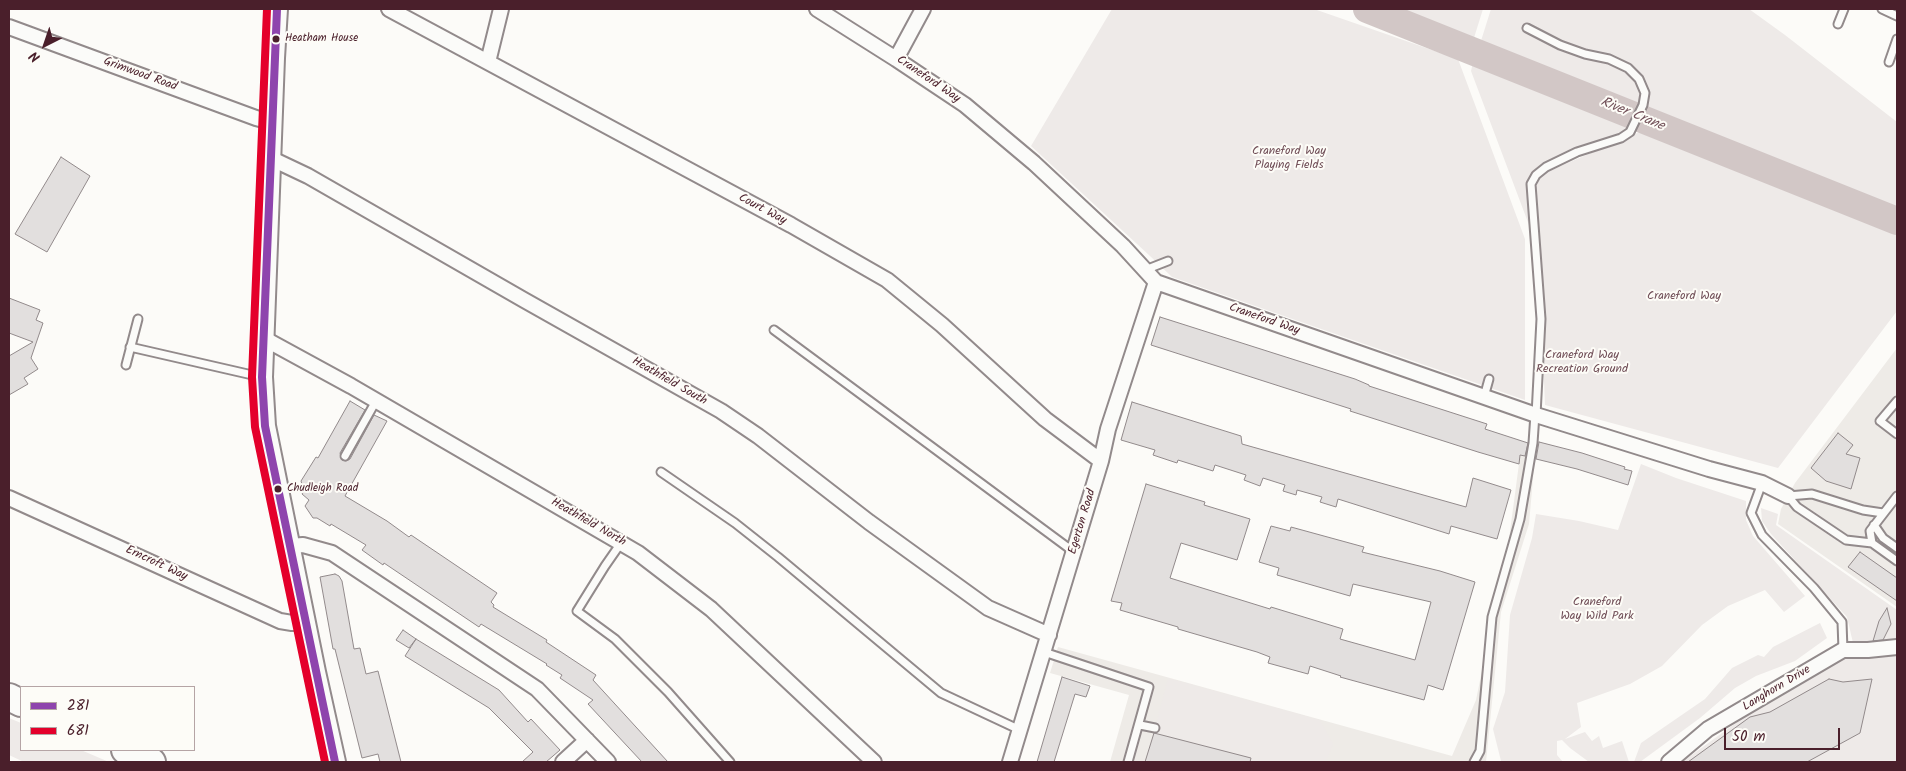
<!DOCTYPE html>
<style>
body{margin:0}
#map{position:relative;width:1906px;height:771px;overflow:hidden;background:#fcfbf8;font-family:Kalam,sans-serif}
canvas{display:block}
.frame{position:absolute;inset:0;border:10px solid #4a1f2b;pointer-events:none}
.legend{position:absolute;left:20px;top:686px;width:175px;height:65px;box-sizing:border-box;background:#fdfcf7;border:1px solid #b5a4a5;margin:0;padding:6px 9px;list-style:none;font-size:15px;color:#4a1f2b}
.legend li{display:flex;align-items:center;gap:10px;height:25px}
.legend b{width:25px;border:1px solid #b5a4a5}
.north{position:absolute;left:20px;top:20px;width:50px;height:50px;-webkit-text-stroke:4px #fdfcf7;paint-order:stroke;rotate:221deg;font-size:14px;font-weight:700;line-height:20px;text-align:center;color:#4a1f2b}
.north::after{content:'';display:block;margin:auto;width:18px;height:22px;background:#4a1f2b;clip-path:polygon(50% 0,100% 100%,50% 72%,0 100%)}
.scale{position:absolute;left:1724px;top:728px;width:116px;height:22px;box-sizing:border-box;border:2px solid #4a1f2b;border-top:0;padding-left:6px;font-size:15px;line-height:18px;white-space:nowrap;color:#4a1f2b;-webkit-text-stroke:4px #fdfcf7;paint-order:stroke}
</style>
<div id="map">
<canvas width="1906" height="771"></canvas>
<div class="frame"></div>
<ul class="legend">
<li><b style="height:6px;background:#8e44ad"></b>281</li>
<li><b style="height:6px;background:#e4002b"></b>681</li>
</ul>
<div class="north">N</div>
<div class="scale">50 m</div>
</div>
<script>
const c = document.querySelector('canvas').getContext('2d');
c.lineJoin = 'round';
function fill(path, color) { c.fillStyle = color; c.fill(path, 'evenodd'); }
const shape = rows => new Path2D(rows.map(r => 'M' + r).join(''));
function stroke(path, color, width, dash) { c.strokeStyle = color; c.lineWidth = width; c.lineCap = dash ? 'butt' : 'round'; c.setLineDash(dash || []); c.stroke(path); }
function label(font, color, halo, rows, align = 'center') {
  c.font = font + ' Kalam,sans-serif'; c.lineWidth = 4; c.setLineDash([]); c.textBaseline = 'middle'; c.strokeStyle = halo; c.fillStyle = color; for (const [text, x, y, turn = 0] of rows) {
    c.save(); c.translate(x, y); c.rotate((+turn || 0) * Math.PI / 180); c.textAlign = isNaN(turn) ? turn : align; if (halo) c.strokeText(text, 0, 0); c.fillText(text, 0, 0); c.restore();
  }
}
fill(shape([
 [1897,348,1897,607,1778,524,1781,509,1795,483],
 [1522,441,1536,444,1529,524,1501,612,1486,762,1110,762,1129,695,1050,673,1058,647,1452,756,1476,700,1509,539]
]), '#eeebe7');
fill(shape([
 [1112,9,1314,9,1458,59,1525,239,1525,400,1172,277,1150,256,1031,146],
 [1394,9,1483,9,1473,41],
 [1491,9,1749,9,1785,35,1897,122,1897,209,1480,44],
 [1474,58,1628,127,1620,135,1605,138,1574,149,1535,170,1527,185,1529,225,1471,71],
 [1642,131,1897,231,1897,311,1778,468,1545,405,1536,187,1542,174],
 [1641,464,1676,478,1746,501,1746,520,1753,536,1805,596,1784,612,1765,590,1728,606,1702,625,1662,666,1630,684,1577,703,1581,727,1565,739,1585,732,1592,741,1599,736,1603,748,1622,741,1629,762,1589,762,1570,748,1562,740,1557,741,1557,755,1563,762,1501,761,1493,729,1505,692,1510,615,1532,538,1536,514,1579,521,1618,530],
 [1761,508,1778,514,1776,525,1897,610,1897,762,1682,762,1794,681,1869,645,1853,643,1847,617,1771,534,1762,521],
 [1820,623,1827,638,1795,661,1756,676,1735,688,1700,718,1640,762,1634,762,1641,743,1705,699,1732,668,1758,655,1764,657,1773,647],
 [1168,678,1320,720,1333,744,1326,762,1234,762,1236,754,1154,732],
 [9,718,21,723,21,750,81,750,109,762,24,762,9,755]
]), '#eeeae8');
stroke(shape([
 [1367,9,1897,221]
]), '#d2c7c6', 28);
const building = shape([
 [61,157,90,176,47,252,15,234,61,157],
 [9,298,40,310,36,320,43,323,31,358,38,369,24,378,28,384,9,395,9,356,33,342,9,333,9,298],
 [1160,317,1355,379,1369,385,1369,386,1487,424,1485,429,1528,443,1525,456,1520,455,1519,464,1478,452,1350,411,1351,409,1151,345,1160,317],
 [350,401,365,410,340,453,342,460,346,461,350,459,374,415,387,421,345,496,387,521,409,537,411,535,497,593,491,602,494,605,493,607,547,640,546,642,596,675,593,680,668,762,642,762,588,704,593,700,560,678,562,675,546,665,547,664,481,624,479,627,384,563,383,565,362,550,366,545,331,524,330,526,317,518,313,518,305,506,309,500,302,494,304,491,301,481,316,457,318,458,350,401],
 [1132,402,1241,436,1242,444,1466,507,1473,478,1511,490,1497,539,1451,526,1449,534,1338,499,1336,507,1320,502,1322,497,1297,490,1296,495,1283,491,1285,485,1263,478,1260,486,1244,480,1246,475,1215,465,1213,471,1178,460,1177,463,1153,455,1155,450,1121,440,1132,402],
 [1838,433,1853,445,1846,454,1860,458,1851,489,1826,481,1811,468,1838,433],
 [1539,442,1582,453,1625,467,1624,469,1632,471,1628,485,1577,469,1536,459,1539,442],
 [1146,484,1205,502,1204,505,1250,519,1237,560,1181,543,1170,578,1270,609,1271,607,1343,629,1340,639,1415,660,1431,602,1353,584,1350,596,1277,575,1279,568,1259,562,1271,526,1290,531,1291,527,1364,547,1362,552,1440,571,1475,582,1443,690,1428,685,1424,700,1340,677,1341,676,1310,666,1308,674,1268,663,1270,657,1257,652,1178,629,1178,627,1120,610,1122,603,1111,601,1146,484],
 [1860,552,1897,578,1897,601,1848,567,1860,552],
 [335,574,339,576,342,581,354,649,360,648,366,674,378,671,401,762,380,762,378,754,362,758,335,649,333,649,320,577,335,574],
 [1887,608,1891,624,1883,640,1873,641,1879,621,1887,608],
 [403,630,416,639,409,648,396,640,403,630],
 [416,639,499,690,528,722,531,719,560,750,546,762,522,762,533,752,489,708,405,656,416,639],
 [1062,677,1090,686,1086,697,1075,694,1054,762,1037,762,1062,677],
 [1829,679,1843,682,1872,679,1860,733,1807,762,1688,762,1750,717,1770,712,1829,679],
 [1154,733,1251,758,1250,762,1145,762,1154,733]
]);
fill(building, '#e2dfde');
stroke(building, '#928a8b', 1);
const lane = shape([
 [1882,9,1897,16],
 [1838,24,1844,9],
 [1527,28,1560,45,1585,54,1609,59,1628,68,1639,79,1645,93,1643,105,1630,132,1621,138,1577,152,1546,167,1536,175,1531,184,1541,319,1536,415],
 [1889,62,1897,39],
 [1145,270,1168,261],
 [774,330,1074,552],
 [130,347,261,377],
 [126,365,138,319],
 [1484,397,1489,379],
 [1897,401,1880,421,1897,434],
 [345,456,376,401],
 [661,472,735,523,778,557,941,693,1020,730],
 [1762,483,1751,513,1762,535,1814,588,1842,622,1843,650],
 [1788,496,1797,507,1846,540,1872,543],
 [1788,496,1812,494,1863,510,1883,513],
 [1897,496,1870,531,1872,543,1897,561],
 [1874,525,1883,538,1897,548],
 [621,543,605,566,577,611,615,639,668,692,730,762],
 [1044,652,1149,687,1128,762],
 [1140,725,1155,728],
 [1474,762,1480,751,1492,617,1520,519,1533,443,1535,414]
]);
const street = shape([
 [389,9,791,225,887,280,942,325,1045,419,1101,461],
 [817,9,896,59,965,105,1034,163,1123,246,1156,282,1536,415,1709,469,1762,483,1788,496],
 [9,27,256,118,271,122],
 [896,59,923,9],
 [488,62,501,9],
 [270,158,308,176,524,300,721,411,758,436,869,522,988,608,1049,635],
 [263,338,351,386,638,553,711,609,874,762],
 [9,498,280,621,292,623,304,621],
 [290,546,303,545,332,553,537,689,608,762],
 [563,762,587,740],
 [1010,762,1101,461,1108,429,1156,282],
 [1669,762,1708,729,1843,650,1868,650,1897,647]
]);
const secondary = shape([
 [277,9,274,58,262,377,265,426,315,672,335,762]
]);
const highway = shape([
 [9,697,21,703],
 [125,750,152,762]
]);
stroke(lane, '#928a8b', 11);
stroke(street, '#928a8b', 18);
stroke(secondary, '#928a8b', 24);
stroke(highway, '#928a8b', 30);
stroke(lane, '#fbfbf9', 7);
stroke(street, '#fbfbf9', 14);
stroke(secondary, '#fbfbf9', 20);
stroke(highway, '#fbfbf9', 26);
stroke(shape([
 [277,9,262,377,265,426,335,762]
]), '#8e44ad', 8);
stroke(shape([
 [267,9,252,377,255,427,325,762]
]), '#e4002b', 8);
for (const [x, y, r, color] of [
 [276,39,4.5,"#4a1f2b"],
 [278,489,4.5,"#4a1f2b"]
]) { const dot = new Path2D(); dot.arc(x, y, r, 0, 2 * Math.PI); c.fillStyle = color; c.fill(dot); stroke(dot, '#fdfcf7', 2); }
label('11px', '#4a1f2b', '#fdfcf7', [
 ["Heatham House",285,39],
 ["Chudleigh Road",287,489]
], 'left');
label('12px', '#4a1f2b', '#fdfcf7', [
 ["Grimwood Road",140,75,20],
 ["Craneford Way",928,80,34],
 ["Court Way",762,210,28],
 ["Craneford Way",1264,320,19],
 ["Heathfield South",669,382,30],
 ["Egerton Road",1083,522,-73],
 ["Heathfield North",588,523,30],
 ["Erncroft Way",156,564,25],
 ["Langhorn Drive",1777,689,-31]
]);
label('12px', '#704e57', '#fdfcf7', [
 ["Craneford Way",1289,152],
 ["Playing Fields",1289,166],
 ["Craneford Way",1684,297],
 ["Craneford Way",1582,356],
 ["Recreation Ground",1582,370],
 ["Craneford",1597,603],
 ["Way Wild Park",1597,617]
]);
label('italic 14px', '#73525a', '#fdfcf7', [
 ["River Crane",1632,115,22]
]);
</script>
